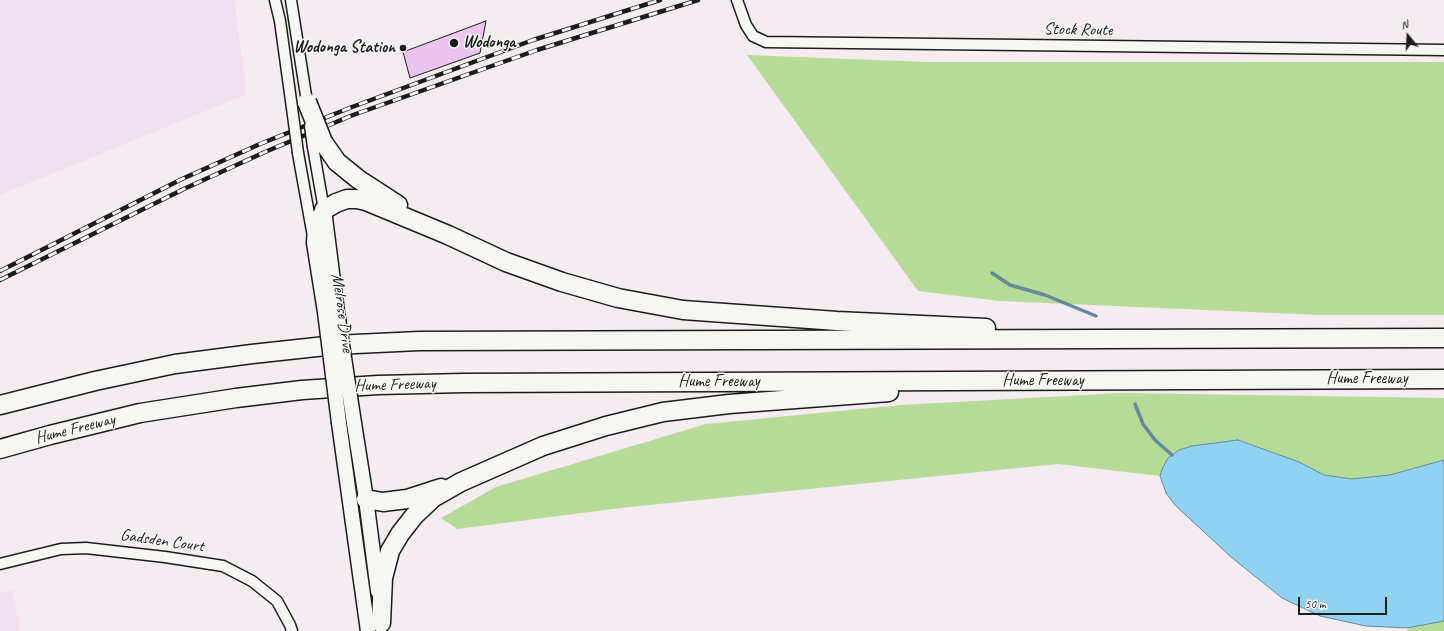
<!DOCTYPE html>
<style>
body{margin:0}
#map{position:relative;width:1444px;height:631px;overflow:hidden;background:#f4ecf1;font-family:Caveat,sans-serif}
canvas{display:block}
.north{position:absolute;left:1388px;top:16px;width:40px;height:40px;-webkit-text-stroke:3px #f6f6f2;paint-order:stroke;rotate:342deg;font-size:11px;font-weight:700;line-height:16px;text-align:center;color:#1c1c1c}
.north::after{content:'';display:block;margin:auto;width:14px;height:18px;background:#1c1c1c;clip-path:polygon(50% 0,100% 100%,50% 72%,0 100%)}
.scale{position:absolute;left:1298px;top:597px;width:89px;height:18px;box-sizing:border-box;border:2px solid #1c1c1c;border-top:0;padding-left:5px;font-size:12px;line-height:14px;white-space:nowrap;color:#1c1c1c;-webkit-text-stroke:3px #f6f6f2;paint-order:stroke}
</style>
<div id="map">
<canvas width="1444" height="631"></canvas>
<div class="north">N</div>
<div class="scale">50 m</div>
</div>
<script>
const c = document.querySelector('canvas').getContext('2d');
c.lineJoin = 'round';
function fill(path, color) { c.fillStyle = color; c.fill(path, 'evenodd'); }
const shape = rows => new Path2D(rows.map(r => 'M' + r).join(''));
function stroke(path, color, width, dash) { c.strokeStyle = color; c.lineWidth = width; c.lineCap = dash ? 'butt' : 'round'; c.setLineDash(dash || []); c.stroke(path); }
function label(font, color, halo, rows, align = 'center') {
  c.font = font + ' Caveat,sans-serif'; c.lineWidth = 3; c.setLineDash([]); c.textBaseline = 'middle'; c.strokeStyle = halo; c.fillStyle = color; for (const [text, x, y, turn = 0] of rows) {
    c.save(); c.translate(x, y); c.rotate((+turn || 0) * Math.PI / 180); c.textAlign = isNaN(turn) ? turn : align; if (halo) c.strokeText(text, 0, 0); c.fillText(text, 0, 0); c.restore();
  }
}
fill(shape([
 [0,0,234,0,247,94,0,195],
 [13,590,20,631,0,631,0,593]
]), '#f2e0f0');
fill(shape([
 [747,55,927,62,1444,62,1444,315,1320,315,1000,301,918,291],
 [1122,393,1444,398,1444,460,1390,475,1352,479,1324,475,1299,462,1238,440,1192,446,1179,450,1168,458,1162,469,1160,476,1058,464,629,507,457,529,441,518,496,487,706,424,901,405],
 [1444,621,1444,631,1406,631,1409,628]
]), '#b6db96');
const water = shape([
 [1238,440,1299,462,1324,475,1352,479,1390,475,1444,460,1444,621,1407,628,1366,626,1320,616,1282,598,1231,557,1175,505,1166,493,1160,476,1162,469,1168,458,1179,450,1192,446,1238,440]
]);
fill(water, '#90d2f2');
stroke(water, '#62899c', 1);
stroke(shape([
 [992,273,1010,285,1045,295,1096,316],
 [1135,404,1143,424,1155,440,1172,455]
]), '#62899c', 3.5);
const building = shape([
 [486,21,480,53,410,78,403,52,486,21]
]);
fill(building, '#ecc5ef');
stroke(building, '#1c1c1c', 1);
const minor = shape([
 [275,0,280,21,292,108],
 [291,0,307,102],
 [737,0,746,25,753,36,766,42,1444,50],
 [313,147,324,210],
 [298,153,312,231],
 [0,564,61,549,86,548,165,557,223,566,252,581,277,601,290,625,292,631]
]);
const secondary = shape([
 [324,210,318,217,315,226,314,243,325,312],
 [324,210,337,312],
 [339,423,368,631],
 [354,423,366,499,378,591]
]);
const motorway = shape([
 [323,142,337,162,358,179,398,205],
 [324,210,336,203,347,199,357,199,366,201,448,235,506,262,562,282,618,298,683,310,837,321,986,328],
 [0,405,95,381,175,364,252,354,335,345,419,341,1444,338],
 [0,449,50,435,140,413,236,398,302,390,378,385,464,383,1444,379],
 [366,499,383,502,407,499,441,488],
 [381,623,383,578,390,551,400,534,414,516,433,498,461,482,543,446,606,426,663,412,729,404,889,392]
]);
stroke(minor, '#1c1c1c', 13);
stroke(secondary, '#1c1c1c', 17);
stroke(motorway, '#1c1c1c', 21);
stroke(minor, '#f6f6f2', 10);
stroke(secondary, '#f6f6f2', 14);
stroke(motorway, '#f6f6f2', 18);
const rail = shape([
 [0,271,182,179,260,144,352,107,533,40,660,0],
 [0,280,186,188,265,152,353,115,537,50,698,0]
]);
stroke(rail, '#1c1c1c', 4.5);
stroke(rail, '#f6f6f2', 3, [9]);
const minorBridge = shape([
 [292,108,298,153],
 [310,126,313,147]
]);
const secondaryBridge = shape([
 [325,312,339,423],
 [337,312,354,423]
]);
const motorwayBridge = shape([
 [307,102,323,142]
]);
stroke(minorBridge, '#1c1c1c', 13, []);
stroke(secondaryBridge, '#1c1c1c', 17, []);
stroke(motorwayBridge, '#1c1c1c', 21, []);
stroke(minorBridge, '#f6f6f2', 10);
stroke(secondaryBridge, '#f6f6f2', 14);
stroke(motorwayBridge, '#f6f6f2', 18);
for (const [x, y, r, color] of [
 [454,43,5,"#1c1c1c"],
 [403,48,4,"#1c1c1c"]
]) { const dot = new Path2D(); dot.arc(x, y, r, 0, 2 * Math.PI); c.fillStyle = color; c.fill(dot); stroke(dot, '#f6f6f2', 1.5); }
label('17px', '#1c1c1c', '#f6f6f2', [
 ["Stock Route",1078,30,1],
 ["Melrose Drive",342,313,82],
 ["Hume Freeway",1367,379],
 ["Hume Freeway",1043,381],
 ["Hume Freeway",719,382],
 ["Hume Freeway",395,385,-2],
 ["Hume Freeway",75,429,-14],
 ["Gadsden Court",162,541,8]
]);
label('bold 17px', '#1c1c1c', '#f6f6f2', [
 ["Wodonga",463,43],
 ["Wodonga Station",395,48,"right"]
], 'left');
</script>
